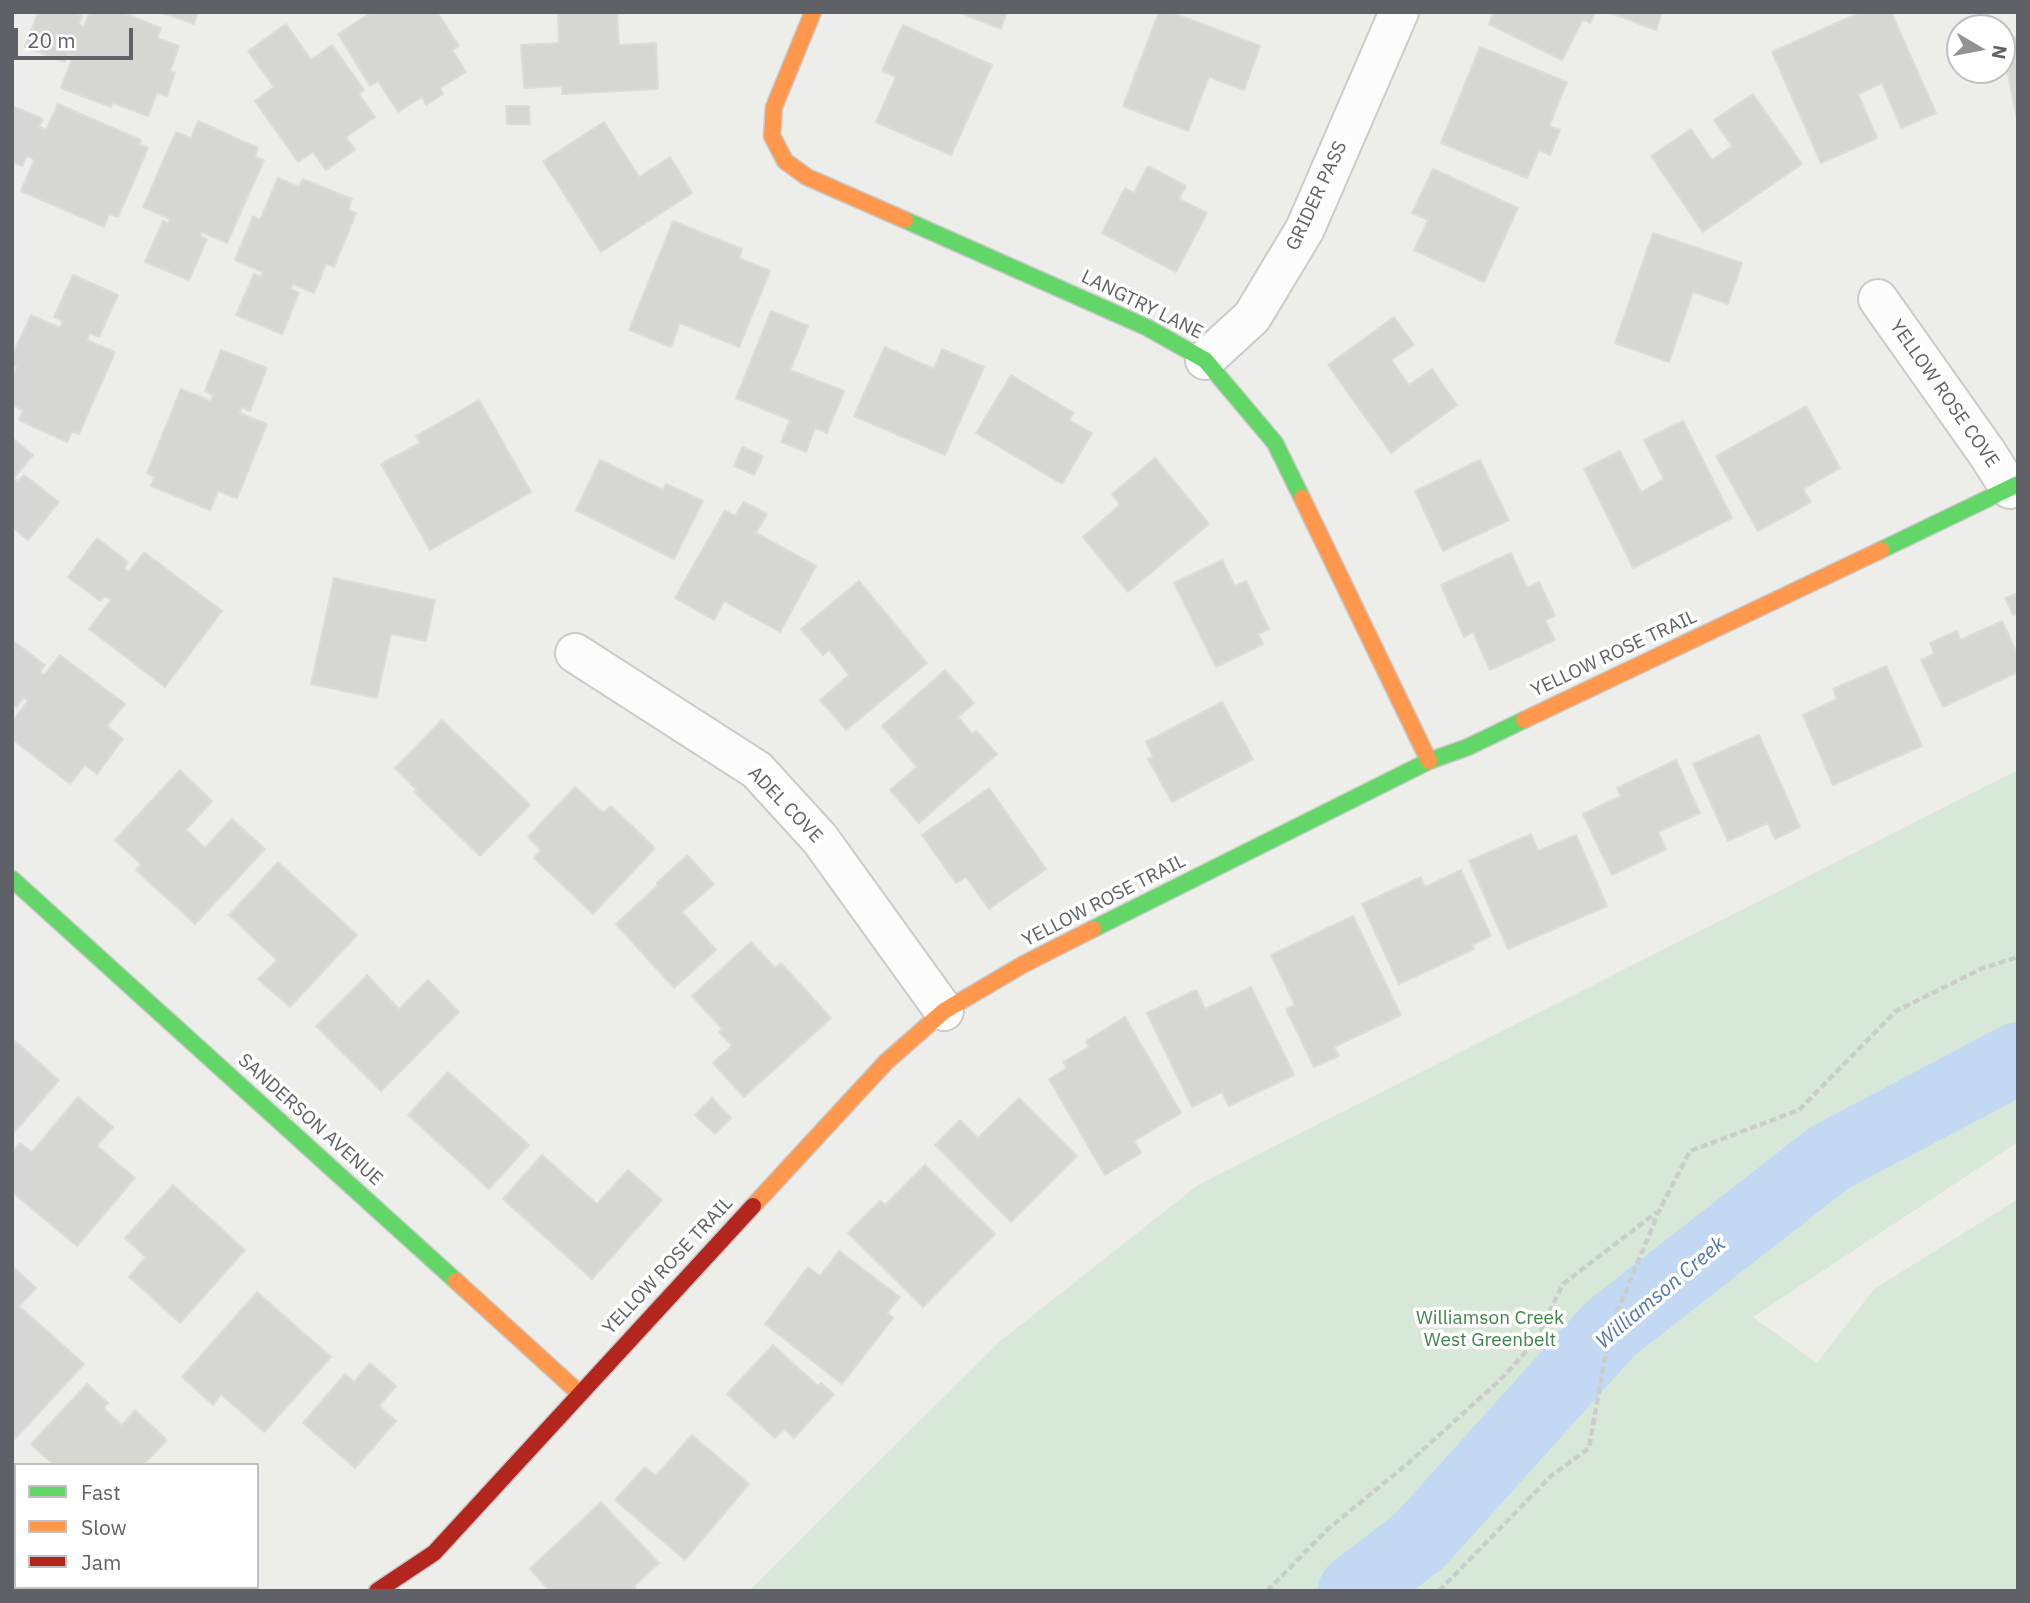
<!DOCTYPE html>
<style>
body{margin:0}
#map{position:relative;width:2030px;height:1603px;overflow:hidden;background:#edede9;font-family:"IBM Plex Sans",sans-serif}
canvas{display:block}
.frame{position:absolute;inset:0;border:14px solid #5f6166;pointer-events:none}
.legend{position:absolute;left:14px;top:1463px;width:245px;height:126px;box-sizing:border-box;background:#fff;border:2px solid #bfc0c2;margin:0;padding:9px 12px;list-style:none;font-size:21px;color:#5f6166}
.legend li{display:flex;align-items:center;gap:14px;height:35px}
.legend b{width:35px;border:2px solid #bfc0c2}
.north{position:absolute;left:1946px;top:14px;width:70px;height:70px;box-sizing:border-box;background:#fff;border:2px solid #bfc0c2;border-radius:50%;rotate:100deg;font-size:19px;font-weight:700;line-height:28px;text-align:center;color:#5f6166}
.north::after{content:'';display:block;margin:auto;width:24px;height:32px;background:#919294;clip-path:polygon(50% 0,100% 100%,50% 72%,0 100%)}
.scale{position:absolute;left:14px;top:28px;width:119px;height:32px;box-sizing:border-box;border:4px solid #5f6166;border-top:0;padding-left:9px;font-size:21px;line-height:24px;white-space:nowrap;color:#5f6166;-webkit-text-stroke:5px #fff;paint-order:stroke}
</style>
<div id="map">
<canvas width="2030" height="1603"></canvas>
<div class="frame"></div>
<ul class="legend">
<li><b style="height:9px;background:#63d668"></b>Fast</li>
<li><b style="height:9px;background:#ff974d"></b>Slow</li>
<li><b style="height:9px;background:#b3261e"></b>Jam</li>
</ul>
<div class="north">N</div>
<div class="scale">20 m</div>
</div>
<script>
const c = document.querySelector('canvas').getContext('2d');
c.lineJoin = 'round';
function fill(path, color) { c.fillStyle = color; c.fill(path, 'evenodd'); }
const shape = rows => new Path2D(rows.map(r => 'M' + r).join(''));
function stroke(path, color, width, dash) { c.strokeStyle = color; c.lineWidth = width; c.lineCap = dash ? 'butt' : 'round'; c.setLineDash(dash || []); c.stroke(path); }
function label(font, color, halo, rows, align = 'center') {
  c.font = font + ' "IBM Plex Sans",sans-serif'; c.lineWidth = 7; c.setLineDash([]); c.textBaseline = 'middle'; c.strokeStyle = halo; c.fillStyle = color; for (const [text, x, y, turn = 0] of rows) {
    c.save(); c.translate(x, y); c.rotate((+turn || 0) * Math.PI / 180); c.textAlign = isNaN(turn) ? turn : align; if (halo) c.strokeText(text, 0, 0); c.fillText(text, 0, 0); c.restore();
  }
}
fill(shape([
 [2018,770,2018,1142,1753,1317,1817,1363,1874,1289,2018,1199,2018,1591,749,1591,999,1342,1198,1185]
]), '#d8e8d8');
stroke(shape([
 [1354,1591,1420,1540,1610,1329,1829,1158,2018,1058]
]), '#c2d8f3', 72);
const building = shape([
 [38,12,73,12,82,16,79,24,84,27,90,12,121,12,161,28,157,38,179,46,170,71,175,73,167,96,157,93,148,116,113,103,111,107,61,88,73,56,68,54,65,62,25,47,38,12],
 [160,12,198,12,194,24,160,12],
 [372,12,437,12,459,46,452,50,466,72,440,88,443,94,426,105,422,97,398,112,378,81,370,86,338,34,372,12],
 [558,12,617,12,619,45,656,43,658,89,562,94,562,86,524,88,521,45,559,43,558,12],
 [958,12,1007,12,1001,29,958,12],
 [1159,12,1171,12,1260,46,1244,90,1209,77,1188,131,1123,106,1159,12],
 [1494,12,1596,12,1590,23,1583,19,1562,60,1489,24,1494,12],
 [1608,12,1662,12,1656,30,1608,12],
 [1861,12,1891,12,1936,113,1901,128,1882,83,1858,94,1877,138,1821,163,1772,52,1861,12],
 [286,24,311,60,332,45,364,90,359,94,375,117,346,137,355,150,326,170,313,152,298,162,255,101,274,87,248,51,286,24],
 [903,25,992,65,951,155,876,122,896,77,882,71,903,25],
 [2018,36,2018,124,2002,44,2002,39,2018,36],
 [1480,47,1567,82,1549,126,1560,130,1550,155,1539,150,1527,178,1441,143,1480,47],
 [1753,94,1802,164,1703,232,1651,156,1691,129,1712,160,1732,146,1714,120,1753,94],
 [58,104,141,140,139,144,148,148,118,217,109,214,104,227,21,191,34,160,27,156,22,166,12,162,12,106,43,119,39,127,46,130,58,104],
 [506,106,529,106,530,124,507,124,506,106],
 [198,121,258,148,255,157,264,160,227,243,201,232,200,236,207,239,189,280,145,262,163,221,168,224,170,219,143,207,176,132,191,138,198,121],
 [604,122,639,177,670,157,692,193,601,252,543,161,604,122],
 [1148,166,1186,186,1179,199,1207,213,1176,272,1102,233,1125,188,1134,193,1148,166],
 [1433,169,1518,208,1484,282,1414,250,1428,220,1412,213,1433,169],
 [278,178,299,187,303,179,352,199,348,210,356,213,334,267,326,264,314,293,293,284,291,289,299,293,282,334,236,315,254,274,261,277,263,272,235,260,253,216,260,220,278,178],
 [673,221,742,249,739,258,770,271,739,347,680,323,671,347,629,330,673,221],
 [1653,233,1742,263,1728,304,1693,292,1669,362,1615,343,1653,233],
 [73,275,118,295,99,337,90,333,87,340,115,352,79,434,72,431,67,442,19,420,23,410,12,405,12,378,17,367,12,365,12,356,31,315,60,328,63,321,54,317,73,275],
 [771,311,808,326,790,370,844,391,827,433,815,428,806,452,781,442,790,420,736,398,771,311],
 [1394,317,1414,345,1391,360,1409,385,1432,369,1457,405,1391,453,1328,365,1394,317],
 [885,347,934,369,942,349,984,367,945,455,854,416,885,347],
 [221,350,267,368,250,411,242,407,239,413,267,424,237,498,218,491,210,510,151,486,155,477,147,473,181,389,211,401,213,395,205,391,221,350],
 [1011,375,1074,413,1069,420,1092,433,1062,484,976,433,1011,375],
 [479,400,531,492,430,550,381,464,420,443,416,436,479,400],
 [1806,406,1840,468,1803,489,1811,502,1758,531,1716,456,1806,406],
 [1683,421,1732,518,1633,568,1584,469,1620,451,1641,492,1664,479,1644,440,1683,421],
 [12,438,33,455,14,478,18,482,24,475,59,502,28,540,12,527,12,438],
 [742,447,763,456,754,475,734,466,742,447],
 [1155,458,1209,524,1128,592,1083,537,1120,505,1112,494,1155,458],
 [600,460,663,490,666,484,703,501,674,559,576,510,600,460],
 [1480,460,1509,520,1443,551,1415,491,1480,460],
 [744,502,767,514,756,533,816,566,780,632,724,601,714,620,675,598,725,510,735,516,744,502],
 [97,538,128,562,124,568,129,572,144,552,222,611,165,687,89,629,111,600,105,596,100,601,68,577,97,538],
 [1511,553,1527,588,1539,582,1555,616,1545,620,1555,640,1490,670,1473,632,1464,637,1441,585,1511,553],
 [1222,560,1235,586,1246,581,1269,629,1258,634,1263,644,1216,667,1174,583,1222,560],
 [334,578,435,600,426,641,391,634,377,698,311,684,334,578],
 [859,581,927,663,846,730,820,700,849,675,829,650,823,655,801,629,859,581],
 [2018,593,2018,613,2013,615,2005,598,2018,593],
 [2002,621,2018,655,2018,672,1943,707,1921,660,1934,654,1930,643,1957,631,1960,640,2002,621],
 [12,640,45,665,40,672,44,675,60,655,125,704,107,726,123,739,97,774,85,765,70,784,12,739,12,722,28,701,24,698,16,707,12,704,12,640],
 [1886,666,1922,746,1833,785,1803,715,1837,699,1833,689,1886,666],
 [945,670,974,703,958,717,972,734,976,731,997,754,919,823,890,790,917,767,882,726,945,670],
 [1222,702,1253,759,1172,802,1148,759,1153,757,1146,742,1222,702],
 [442,720,530,805,480,856,414,792,417,790,395,768,442,720],
 [1759,735,1800,827,1775,839,1768,823,1728,841,1693,764,1759,735],
 [1676,760,1700,813,1658,832,1666,849,1612,875,1583,814,1621,796,1617,788,1676,760],
 [180,770,212,801,186,830,205,848,232,819,265,849,195,924,136,870,141,864,115,840,180,770],
 [575,787,603,813,611,806,655,848,593,914,534,858,541,850,528,837,575,787],
 [989,788,1046,869,989,909,966,877,956,883,922,835,989,788],
 [1531,834,1538,851,1576,835,1607,906,1508,949,1469,861,1531,834],
 [687,855,714,884,682,912,716,950,674,988,616,924,658,885,657,883,687,855],
 [278,862,357,935,290,1007,258,979,277,960,229,915,278,862],
 [1461,870,1491,936,1472,945,1474,949,1399,984,1362,904,1421,877,1425,887,1461,870],
 [1353,916,1401,1015,1334,1047,1339,1056,1314,1067,1286,1009,1295,1005,1271,955,1353,916],
 [751,942,775,968,781,963,831,1018,744,1097,713,1063,732,1046,719,1032,722,1029,692,996,751,942],
 [367,975,399,1009,428,980,459,1012,381,1091,316,1026,367,975],
 [1251,987,1294,1075,1229,1106,1222,1092,1192,1107,1147,1013,1196,990,1205,1009,1251,987],
 [1125,1017,1181,1113,1134,1141,1141,1153,1105,1175,1049,1079,1067,1068,1063,1062,1089,1047,1086,1041,1125,1017],
 [15,1041,59,1080,12,1135,12,1044,15,1041],
 [448,1072,529,1145,489,1189,408,1115,448,1072],
 [78,1097,113,1127,97,1146,135,1178,77,1246,12,1192,12,1152,20,1143,32,1152,78,1097],
 [712,1098,731,1118,715,1134,695,1115,712,1098],
 [1019,1098,1077,1156,1011,1222,935,1145,960,1120,978,1138,1019,1098],
 [542,1155,597,1204,628,1170,662,1200,592,1279,503,1199,542,1155],
 [925,1165,995,1234,923,1307,848,1233,880,1201,885,1205,925,1165],
 [173,1185,245,1250,180,1323,129,1277,146,1257,125,1238,173,1185],
 [839,1251,900,1297,887,1313,893,1318,842,1384,765,1324,808,1267,820,1276,839,1251],
 [12,1266,36,1288,19,1306,84,1364,12,1442,12,1266],
 [257,1292,331,1357,264,1432,221,1394,213,1405,182,1377,257,1292],
 [773,1345,818,1386,821,1383,834,1394,794,1438,784,1428,775,1438,727,1394,773,1345],
 [370,1363,396,1386,379,1406,396,1421,355,1468,303,1423,345,1374,354,1382,370,1363],
 [87,1384,108,1403,103,1408,122,1425,135,1410,167,1440,143,1465,54,1465,31,1444,87,1384],
 [692,1435,749,1484,685,1560,615,1500,645,1467,656,1476,692,1435],
 [601,1502,659,1563,634,1586,638,1591,550,1591,530,1569,601,1502],
 [116,1587,207,1587,203,1591,111,1591,116,1587]
]);
fill(building, '#d6d6d3');
stroke(building, '#dcdcd8', 2);
const street = shape([
 [1878,299,1987,453,2010,489],
 [1205,360,1252,317,1305,229,1399,12],
 [575,653,757,770,820,839,944,1011]
]);
const fast = shape([
 [905,220,1146,327,1205,360,1275,443,1302,498],
 [1881,550,2018,484],
 [12,879,456,1281],
 [1093,929,1429,761,1468,747,1524,720]
]);
const slow = shape([
 [813,12,774,107,772,136,785,161,807,177,905,220],
 [1302,498,1429,761],
 [1524,720,1881,550],
 [753,1206,886,1062,944,1011,1024,964,1093,929],
 [456,1281,579,1393]
]);
const jam = shape([
 [377,1591,434,1553,753,1206]
]);
stroke(street, '#cbcbca', 42);
stroke(fast, '#c9c9ca', 19);
stroke(slow, '#c9c9ca', 19);
stroke(jam, '#c9c9ca', 19);
stroke(shape([
 [1267,1591,1329,1528,1406,1465,1499,1381,1535,1342,1563,1284,1657,1212],
 [1439,1591,1551,1476,1589,1448,1610,1329,1659,1211,1690,1151,1799,1110,1896,1011,1983,968,2018,957]
]), '#cacecb', 4.5, [7, 3.5]);
stroke(street, '#fcfcfc', 38);
stroke(fast, '#63d668', 16);
stroke(slow, '#ff974d', 16);
stroke(jam, '#b3261e', 16);
label('19px', '#5f6166', '#fff', [
 ["GRIDER PASS",1317,196,-65],
 ["LANGTRY LANE",1142,305,26],
 ["YELLOW ROSE COVE",1944,394,55],
 ["YELLOW ROSE TRAIL",1614,654,-25],
 ["ADEL COVE",785,805,46],
 ["YELLOW ROSE TRAIL",1104,901,-27],
 ["SANDERSON AVENUE",310,1120,42],
 ["YELLOW ROSE TRAIL",668,1266,-47]
]);
label('19px', '#3f854a', '#fff', [
 ["Williamson Creek",1490,1319],
 ["West Greenbelt",1490,1341]
]);
label('italic 21px', '#5074b1', '#fff', [
 ["Williamson Creek",1661,1293,-40]
]);
</script>
